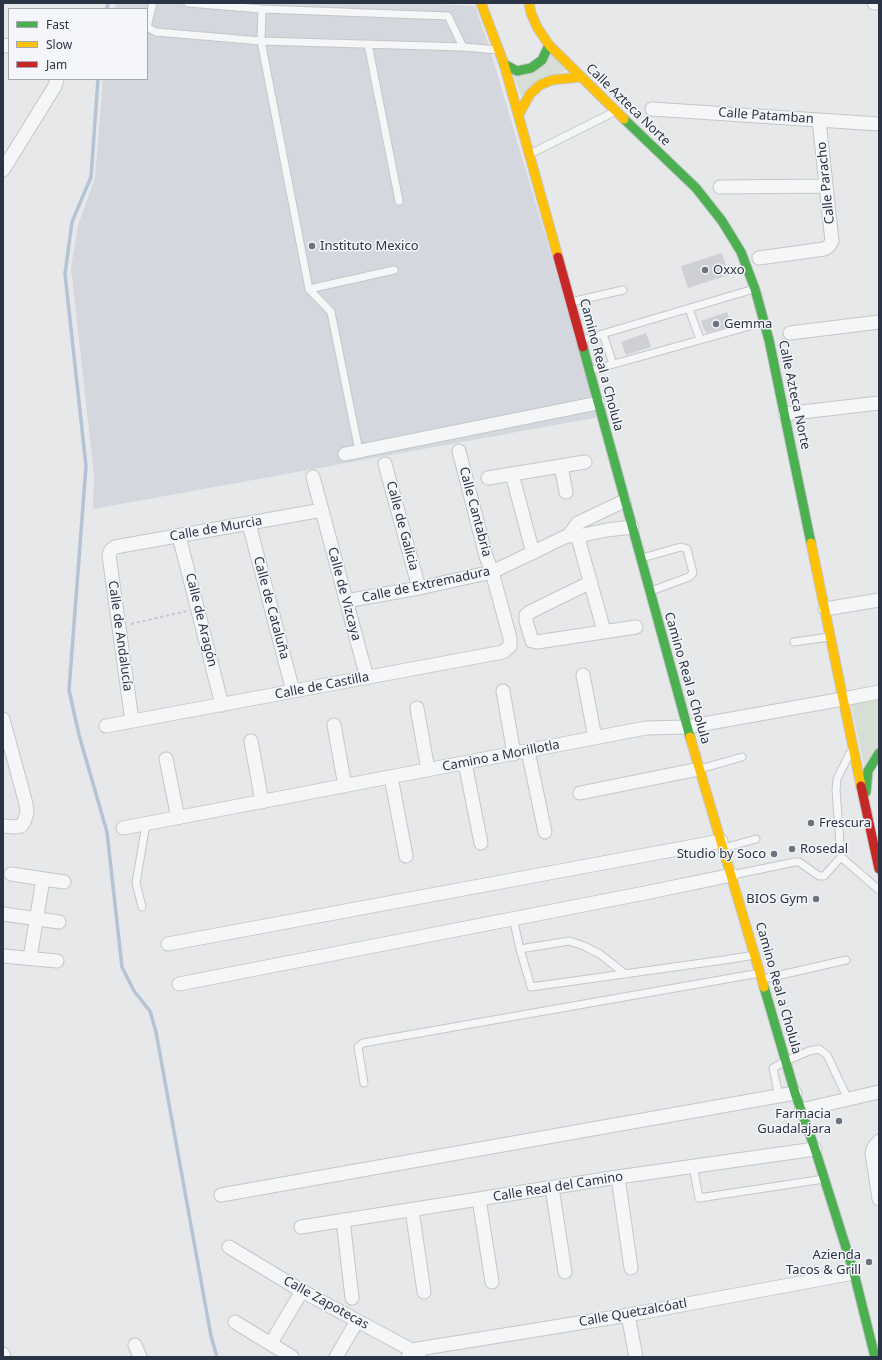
<!DOCTYPE html>
<meta charset="utf-8">
<style>
body{margin:0}
#map{position:relative;width:882px;height:1360px;overflow:hidden;background:#e6e8ea;font-family:"Noto Sans",sans-serif}
canvas{display:block}
.frame{position:absolute;inset:0;border:4px solid #2b3445;pointer-events:none}
.legend{position:absolute;left:8px;top:8px;width:140px;height:72px;box-sizing:border-box;background:#f4f6f9;border:1px solid #a4a8b1;margin:0;padding:5px 7px;list-style:none;font-size:12px;color:#2b3445}
.legend li{display:flex;align-items:center;gap:8px;height:20px}
.legend b{width:20px;border:1px solid #a4a8b1}
</style>
<div id="map">
<canvas width="882" height="1360"></canvas>
<div class="frame"></div>
<ul class="legend">
<li><b style="height:5px;background:#4caf50"></b>Fast</li>
<li><b style="height:5px;background:#ffc107"></b>Slow</li>
<li><b style="height:5px;background:#c62828"></b>Jam</li>
</ul>
</div>
<script>
const c = document.querySelector('canvas').getContext('2d');
c.lineJoin = 'round';
function fill(path, color) { c.fillStyle = color; c.fill(path, 'evenodd'); }
const shape = rows => new Path2D(rows.map(r => 'M' + r).join(''));
function stroke(path, color, width, dash) { c.strokeStyle = color; c.lineWidth = width; c.lineCap = dash ? 'butt' : 'round'; c.setLineDash(dash || []); c.stroke(path); }
function label(font, color, halo, rows, align = 'center') {
  c.font = font + ' "Noto Sans",sans-serif'; c.lineWidth = 3; c.setLineDash([]); c.textBaseline = 'middle'; c.strokeStyle = halo; c.fillStyle = color; for (const [text, x, y, turn = 0] of rows) {
    c.save(); c.translate(x, y); c.rotate((+turn || 0) * Math.PI / 180); c.textAlign = isNaN(turn) ? turn : align; if (halo) c.strokeText(text, 0, 0); c.fillText(text, 0, 0); c.restore();
  }
}
fill(shape([
 [116,3,414,3,475,6,489,46,599,417,93,509,94,475,71,268,78,225,95,178,103,79,147,79,147,9,115,9]
]), '#d4d7dd');
fill(shape([
 [552,55,566,70,521,96,514,77],
 [879,698,879,747,865,769,851,704]
]), '#d6ded6');
stroke(shape([
 [107,9,108,3],
 [98,79,91,177,72,222,65,274,86,466,69,690,79,735,107,832,122,967,134,991,150,1011,156,1032,211,1336,217,1357]
]), '#b4c4d5', 3.5);
fill(shape([
 [722,253,729,275,688,288,681,266],
 [727,312,732,326,706,333,701,321],
 [646,333,651,347,626,355,621,342]
]), '#ced0d3');
const lane = shape([
 [153,3,147,27,156,32,261,41,463,47,498,50],
 [188,3,262,9,448,16,463,47],
 [262,9,261,41,309,289,331,312,359,451],
 [368,44,399,201],
 [530,154,614,112],
 [309,289,394,270],
 [571,302,623,290],
 [689,309,700,339],
 [603,334,613,364],
 [582,340,754,289],
 [589,371,764,322],
 [642,558,681,547,687,549,693,573,689,577,651,591],
 [794,642,829,637],
 [850,753,837,779,836,790,841,857,879,890],
 [700,769,742,757],
 [724,848,756,839],
 [732,875,795,862,799,862,819,876,824,876,841,857],
 [142,907,136,883,146,824],
 [513,918,520,949],
 [625,974,600,954,584,946,569,941,520,949,531,987,724,960,755,955],
 [763,979,846,960],
 [364,1083,358,1047,363,1043,760,973],
 [779,1096,773,1068,786,1061,809,1051,819,1049,827,1055,848,1099],
 [693,1166,699,1198,824,1179]
]);
const street = shape([
 [874,3,879,3],
 [3,45,9,46],
 [652,109,879,124],
 [3,170,55,86,57,79],
 [720,187,826,186],
 [759,258,824,249,829,246,832,241,819,120],
 [790,333,879,322],
 [785,414,879,403],
 [345,454,598,403],
 [385,464,419,588],
 [561,466,566,492],
 [512,474,533,553],
 [313,477,367,678],
 [488,478,585,462],
 [249,524,293,691],
 [575,527,604,631],
 [179,536,222,705],
 [571,536,578,536,607,530,632,527],
 [591,582,530,612,526,615,526,621,532,641,537,642,636,627],
 [346,601,419,588,492,572,569,535,578,523,624,501],
 [825,609,879,600],
 [583,675,595,738],
 [503,691,514,754],
 [417,708,428,770],
 [3,719,26,804,27,813,24,822,21,826,15,827,3,826],
 [132,721,109,555,111,550,115,547,322,510],
 [334,725,345,786],
 [106,726,503,652,510,646,510,638,492,572,486,556,459,451],
 [251,741,262,802],
 [528,751,545,832],
 [166,759,178,818],
 [465,763,481,843],
 [391,777,406,856],
 [580,793,699,769],
 [123,828,646,728,687,727,843,699,879,692],
 [11,874,64,882],
 [3,914,59,922],
 [168,944,721,841],
 [3,956,57,961],
 [30,958,43,879],
 [179,984,645,893,732,875],
 [801,1110,879,1092],
 [879,1141,874,1147,872,1153,879,1199],
 [618,1177,631,1268],
 [552,1188,565,1272],
 [221,1195,795,1093],
 [479,1199,492,1282],
 [412,1210,424,1292],
 [343,1220,352,1298],
 [301,1227,618,1177,815,1149],
 [229,1247,302,1291,419,1354],
 [628,1315,636,1357],
 [235,1322,292,1357],
 [271,1343,302,1291],
 [135,1345,140,1357],
 [3,1354,4,1357],
 [336,1357,357,1321],
 [408,1357,412,1350,628,1315,854,1273]
]);
const fast = shape([
 [504,64,517,71,531,68,542,60,549,45],
 [624,119,696,188,722,221,741,252,755,289,769,340,811,543],
 [583,347,690,737],
 [866,792,868,771,879,753],
 [764,987,795,1093,815,1149,854,1273,875,1357]
]);
const slow = shape([
 [481,3,504,64,558,257],
 [529,3,531,13,537,27,549,45,624,119],
 [519,114,530,94,540,85,552,80,580,77],
 [811,543,861,786],
 [690,737,764,987]
]);
const jam = shape([
 [558,257,583,347],
 [861,786,879,869]
]);
stroke(lane, '#c4c6c8', 9);
stroke(street, '#c4c6c8', 15);
stroke(fast, '#c4c6c8', 11);
stroke(slow, '#c4c6c8', 11);
stroke(jam, '#c4c6c8', 11);
stroke(shape([
 [131,624,187,611]
]), '#c5c6ca', 2, [3, 3]);
stroke(lane, '#f5f6f7', 7);
stroke(street, '#f5f6f7', 13);
stroke(fast, '#4caf50', 9);
stroke(slow, '#ffc107', 9);
stroke(jam, '#c62828', 9);
for (const [x, y, r, color] of [
 [312,246,4,"#6c737f"],
 [705,270,4,"#6c737f"],
 [716,324,4,"#6c737f"],
 [811,823,4,"#6c737f"],
 [792,849,4,"#6c737f"],
 [774,854,4,"#6c737f"],
 [816,899,4,"#6c737f"],
 [839,1121,4,"#6c737f"],
 [869,1262,4,"#6c737f"]
]) { const dot = new Path2D(); dot.arc(x, y, r, 0, 2 * Math.PI); c.fillStyle = color; c.fill(dot); stroke(dot, '#f4f6f9', 1.5); }
label('13px', '#2b3445', '#f4f6f9', [
 ["Calle Azteca Norte",628,105,44],
 ["Calle Patamban",766,116,4],
 ["Calle Paracho",826,183,-96],
 ["Camino Real a Cholula",601,365,75],
 ["Calle Azteca Norte",794,395,78],
 ["Calle Cantabria",475,512,75],
 ["Calle de Galicia",402,526,75],
 ["Calle de Murcia",216,529,-10],
 ["Calle de Extremadura",426,585,-12],
 ["Calle de Vizcaya",344,594,75],
 ["Calle de Cataluña",271,608,75],
 ["Calle de Aragón",201,620,76],
 ["Calle de Andalucía",120,636,82],
 ["Camino Real a Cholula",687,678,74],
 ["Calle de Castilla",322,686,-11],
 ["Camino a Morillotla",501,756,-11],
 ["Camino Real a Cholula",778,988,74],
 ["Calle Real del Camino",558,1187,-9],
 ["Calle Zapotecas",326,1303,29],
 ["Calle Quetzalcóatl",633,1313,-10]
]);
label('13px', '#2b3445', '#f4f6f9', [
 ["Instituto Mexico",320,246],
 ["Oxxo",713,270],
 ["Gemma",724,324],
 ["Frescura",819,823],
 ["Rosedal",800,849],
 ["Studio by Soco",766,854,"right"],
 ["BIOS Gym",808,899,"right"],
 ["Farmacia",831,1114,"right"],
 ["Guadalajara",831,1129,"right"],
 ["Azienda",861,1255,"right"],
 ["Tacos & Grill",861,1270,"right"]
], 'left');
</script>
